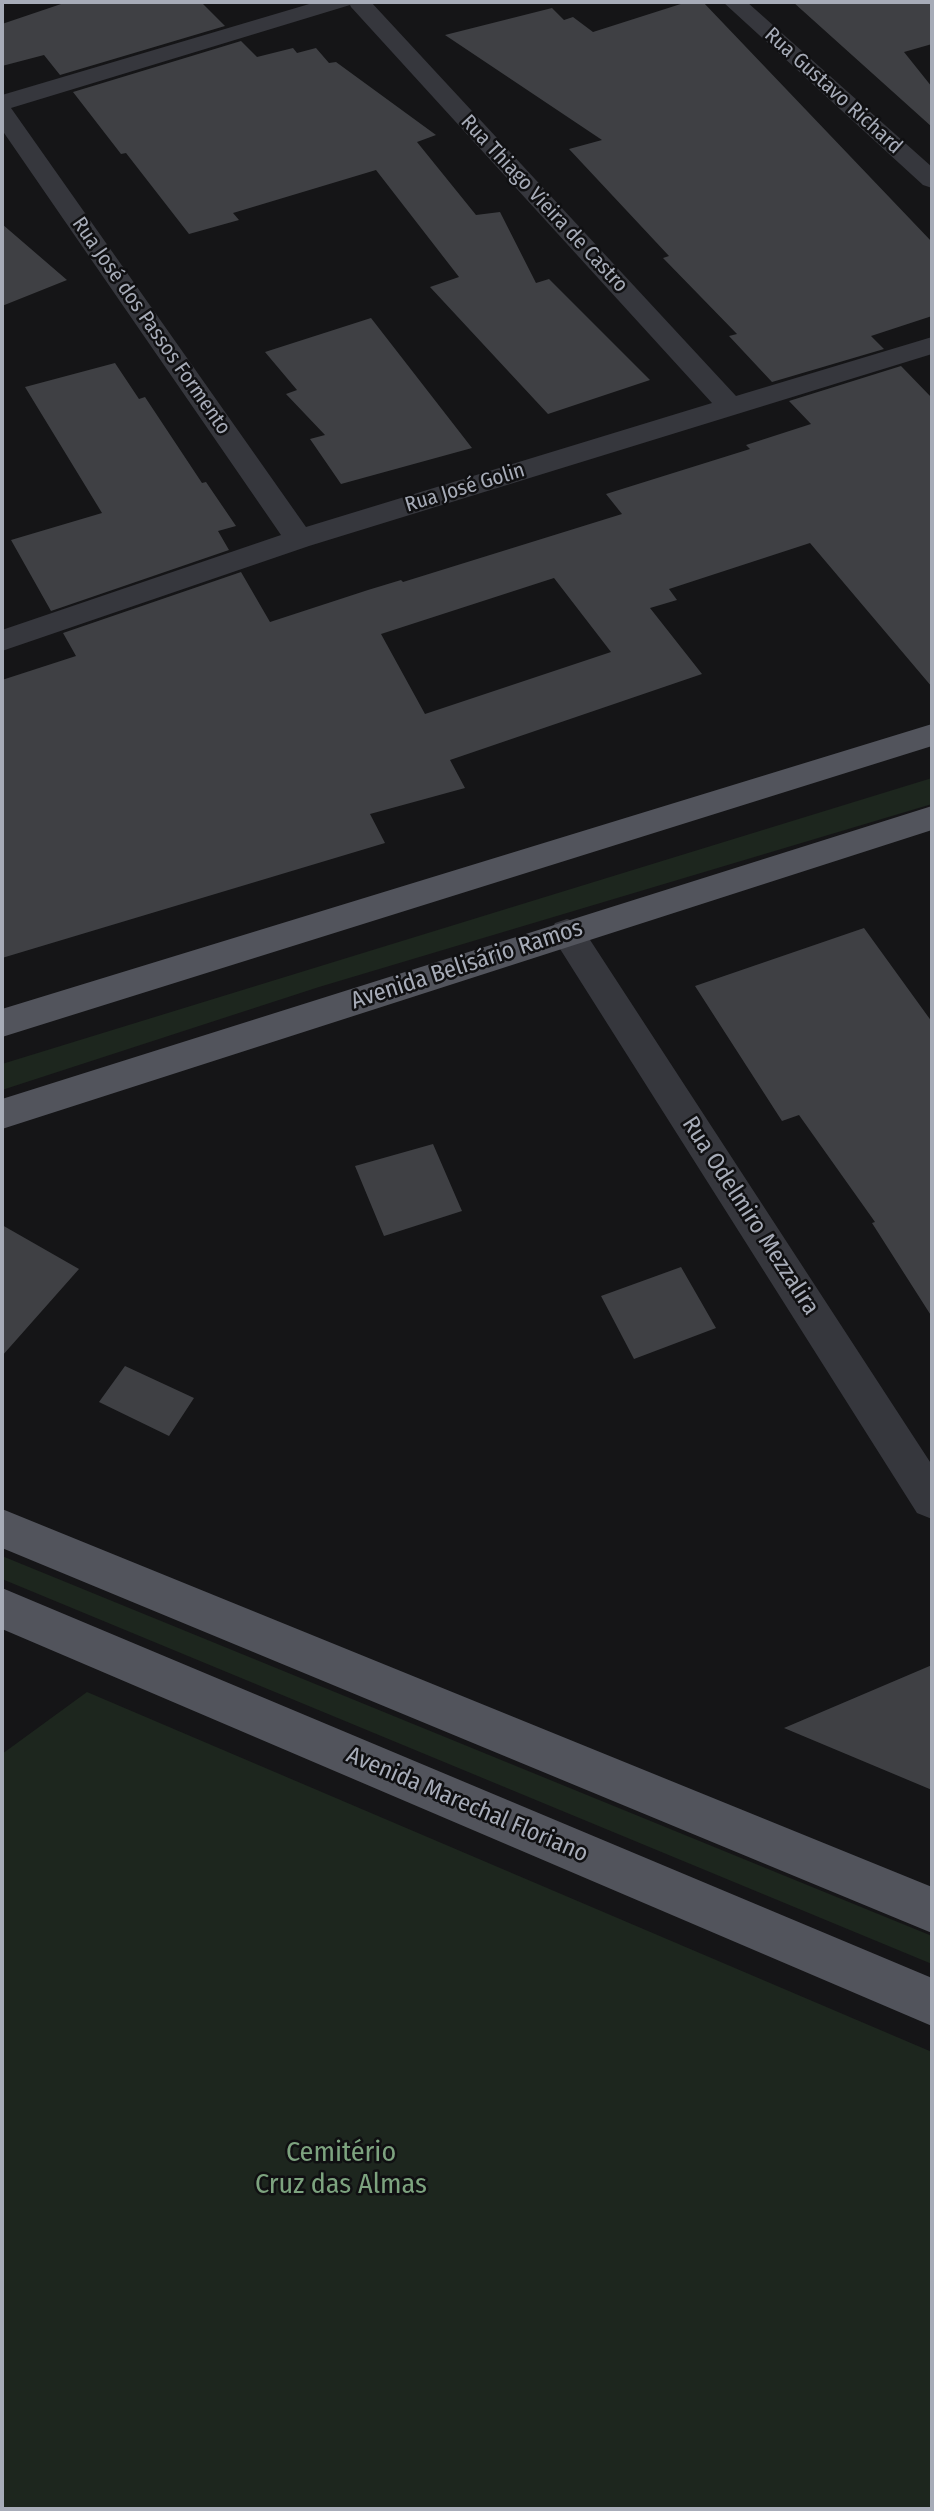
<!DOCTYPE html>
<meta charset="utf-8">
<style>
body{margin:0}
#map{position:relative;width:934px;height:2511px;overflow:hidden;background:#151517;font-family:"Fira Sans Condensed",sans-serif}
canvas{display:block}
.frame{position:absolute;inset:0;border:4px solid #a7acb8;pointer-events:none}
</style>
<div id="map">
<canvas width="934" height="2511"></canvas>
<div class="frame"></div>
</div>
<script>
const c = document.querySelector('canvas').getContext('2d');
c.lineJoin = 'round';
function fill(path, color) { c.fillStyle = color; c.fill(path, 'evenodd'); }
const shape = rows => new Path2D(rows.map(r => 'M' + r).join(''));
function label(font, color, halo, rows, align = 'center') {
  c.font = font + ' "Fira Sans Condensed",sans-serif'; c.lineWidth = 5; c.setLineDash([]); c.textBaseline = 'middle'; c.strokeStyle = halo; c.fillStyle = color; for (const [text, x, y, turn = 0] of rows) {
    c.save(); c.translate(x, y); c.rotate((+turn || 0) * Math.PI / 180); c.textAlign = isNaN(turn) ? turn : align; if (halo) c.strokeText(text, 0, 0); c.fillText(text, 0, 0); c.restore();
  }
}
fill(shape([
 [932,778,932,804,319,987,2,1090,2,1064],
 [2,1556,932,1936,932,1964,2,1579],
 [87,1692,932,2052,932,2509,2,2509,2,1754]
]), '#1d261e');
fill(shape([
 [67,2,201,2,225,26,60,75,44,55,2,66,2,24],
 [687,2,703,2,932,242,932,316,871,336,884,349,772,382,729,336,737,334,663,258,669,256,569,149,602,140,445,35,552,8,564,20,573,17,593,32],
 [793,2,932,2,932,44,904,52,932,87,932,127],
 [241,41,257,57,293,48,297,53,316,48,329,63,336,62,436,135,417,142,476,215,500,212,536,283,549,279,650,380,548,414,430,287,459,277,376,170,233,213,239,220,189,234,126,153,121,154,73,92],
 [2,224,67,280,2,306],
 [371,318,472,448,341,484,310,439,325,435,286,394,297,390,265,352],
 [115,363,139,399,145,397,202,483,206,482,236,526,218,531,229,550,51,611,11,540,102,513,25,387],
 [901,366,932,398,932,687,810,543,669,589,677,600,650,608,702,674,450,760,465,788,370,814,385,843,2,958,2,680,76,656,63,633,241,572,270,622,368,590,401,580,403,582,622,514,606,494,750,449,746,445,811,424,789,401],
 [554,578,611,652,425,714,381,634],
 [864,928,932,1022,932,1317,872,1223,875,1222,799,1115,782,1121,695,986],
 [433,1144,462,1211,384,1236,355,1166],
 [2,1225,79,1269,2,1356],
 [681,1267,716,1328,634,1359,601,1296],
 [125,1366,194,1398,169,1436,99,1402],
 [932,1665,932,1790,784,1728]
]), '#3f4044');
fill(shape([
 [316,2,371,2,736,396,932,337,932,354,309,546,2,651,2,630,281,535,2,130,2,95,316,2],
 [350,5,351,7,712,403,306,527,11,108,350,5],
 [723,2,747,2,932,167,932,188,923,185,723,2],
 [567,919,579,923,932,1465,932,1519,917,1513,555,941,550,932,555,923,567,919]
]), '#36373d');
fill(shape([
 [932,724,932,746,2,1037,2,1009,932,724],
 [932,806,932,830,2,1129,2,1099,932,806],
 [2,1509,932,1887,932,1933,2,1548,2,1509],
 [2,1588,932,1978,932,2026,2,1629,2,1588]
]), '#52545c');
label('21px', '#a7acb8', '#101012', [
 ["Rua Gustavo Richard",833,91,42],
 ["Rua Thiago Vieira de Castro",544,204,47],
 ["Rua José dos Passos Formento",151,326,55],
 ["Rua José Golin",465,488,-17]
]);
label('24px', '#a7acb8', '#101012', [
 ["Avenida Belisário Ramos",467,965,-18],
 ["Rua Odelmiro Mezzalira",750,1216,57],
 ["Avenida Marechal Floriano",467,1805,23]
]);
label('28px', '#7da37f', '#101012', [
 ["Cemitério",341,2153],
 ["Cruz das Almas",341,2185]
]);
</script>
